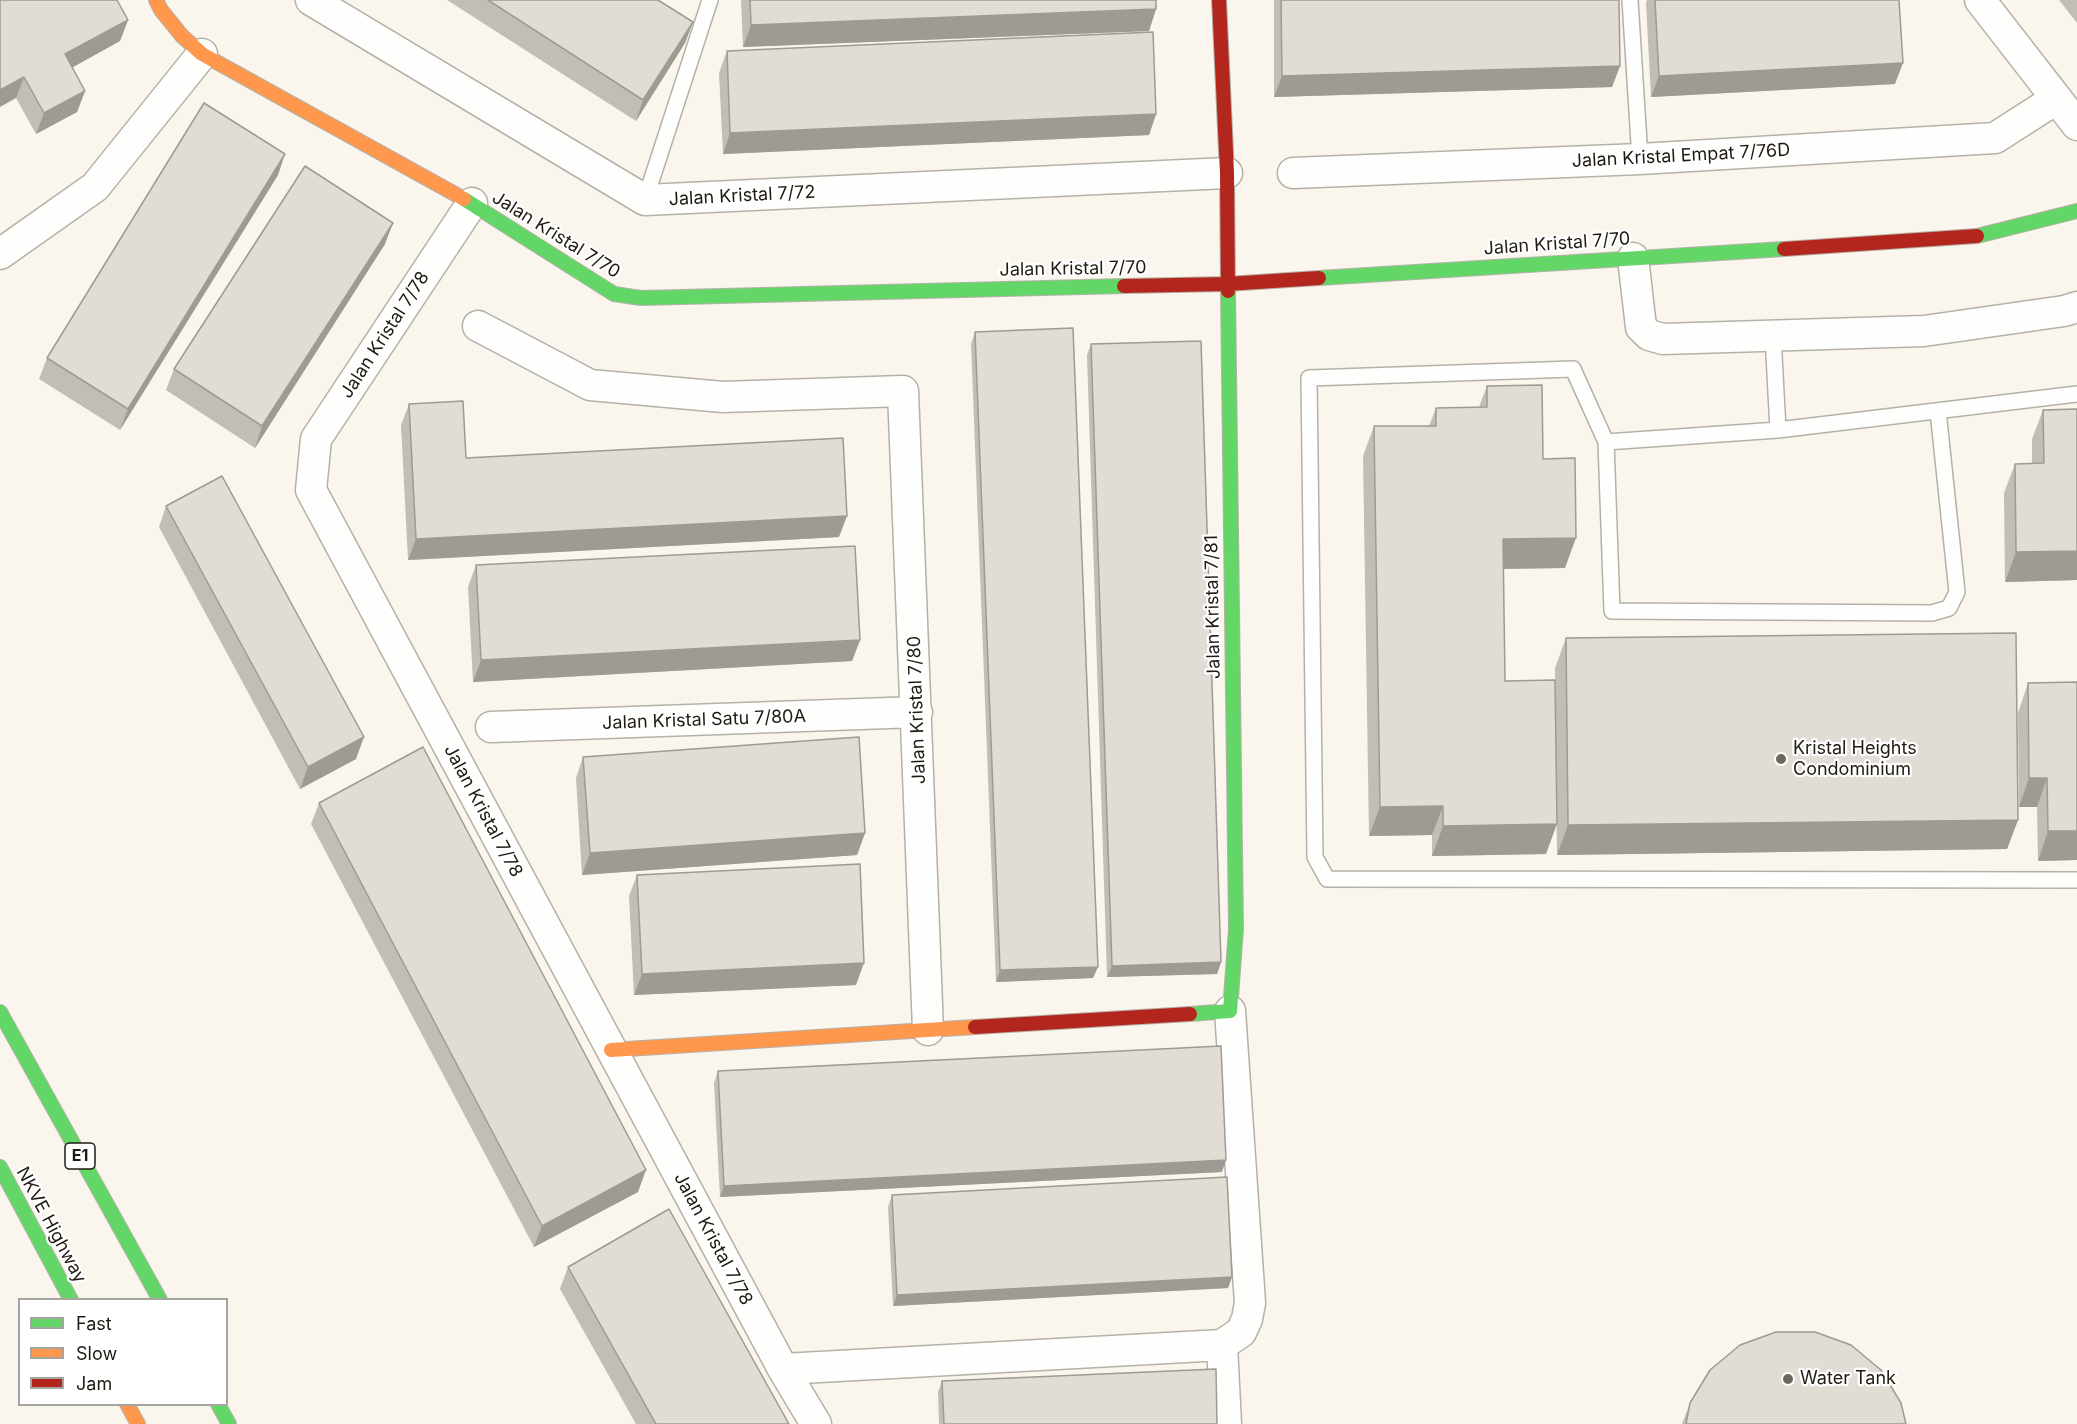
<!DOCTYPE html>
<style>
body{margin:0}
#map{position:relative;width:2077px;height:1424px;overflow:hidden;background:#faf6ed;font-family:Inter,sans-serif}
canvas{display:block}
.legend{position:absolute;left:18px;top:1298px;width:210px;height:108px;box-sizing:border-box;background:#fff;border:2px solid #a6a4a0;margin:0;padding:8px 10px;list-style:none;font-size:18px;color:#201b12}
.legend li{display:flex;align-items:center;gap:12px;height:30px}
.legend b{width:30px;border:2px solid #a6a4a0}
</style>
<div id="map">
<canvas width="2077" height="1424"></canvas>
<ul class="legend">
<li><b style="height:8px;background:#63d668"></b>Fast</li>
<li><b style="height:8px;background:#ff974d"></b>Slow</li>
<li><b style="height:8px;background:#b3261e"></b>Jam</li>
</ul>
</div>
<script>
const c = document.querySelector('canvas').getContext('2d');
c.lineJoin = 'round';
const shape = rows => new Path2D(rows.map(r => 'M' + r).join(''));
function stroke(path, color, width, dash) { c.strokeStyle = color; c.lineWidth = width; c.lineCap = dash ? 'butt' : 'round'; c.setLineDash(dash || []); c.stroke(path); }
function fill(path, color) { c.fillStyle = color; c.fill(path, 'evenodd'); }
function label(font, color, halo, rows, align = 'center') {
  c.font = font + ' Inter,sans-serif'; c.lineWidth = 4.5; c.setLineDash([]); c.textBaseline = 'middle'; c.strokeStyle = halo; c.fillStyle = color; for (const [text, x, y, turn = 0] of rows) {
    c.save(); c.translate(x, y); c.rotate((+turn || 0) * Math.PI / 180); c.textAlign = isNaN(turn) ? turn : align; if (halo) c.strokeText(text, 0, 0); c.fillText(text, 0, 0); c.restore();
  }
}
const lane = shape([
 [1630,0,1640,159],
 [645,200,710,0],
 [1773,336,1778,430],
 [2077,394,1778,430,1606,442,1573,369,1309,378,1315,857,1327,879,2077,880],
 [1606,442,1612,611,1932,613,1949,608,1957,592,1938,411]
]);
const street = shape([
 [311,0,645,200,1227,173],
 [1980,0,2077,125],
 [1293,173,1640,159,1995,138,2056,99],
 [472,203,316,439,311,490,783,1369,816,1424],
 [0,254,95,187,202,54],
 [1633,258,1641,327,1649,335,1663,339,1924,331,2064,311,2077,307],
 [478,326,590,385,723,397,903,391,928,1030],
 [491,727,917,712],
 [1222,1345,1226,1424],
 [783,1369,1222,1345,1241,1332,1247,1319,1250,1303,1230,1011]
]);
const fast = shape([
 [464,199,614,294,641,298,1124,286],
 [1977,236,2077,211],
 [1319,278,1784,249],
 [0,1012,160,1300],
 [1190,1014,1230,1011,1236,929,1228,291],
 [0,1167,71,1300],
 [218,1404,229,1424]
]);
const slow = shape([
 [156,0,161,10,182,36,202,54,464,199],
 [611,1050,975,1027],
 [127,1404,138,1424]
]);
const jam = shape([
 [1219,0,1227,173,1228,291],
 [1784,249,1977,236],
 [1124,286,1227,284,1319,278],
 [975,1027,1190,1014]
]);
stroke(lane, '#b5b1a8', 18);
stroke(street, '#b5b1a8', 33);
stroke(fast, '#b5b1a8', 16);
stroke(slow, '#b5b1a8', 16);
stroke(jam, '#b5b1a8', 16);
stroke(lane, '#fefefc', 15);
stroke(street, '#fefefc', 30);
stroke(fast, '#63d668', 14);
stroke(slow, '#ff974d', 14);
stroke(jam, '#b3261e', 14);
fill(shape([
 [0,0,128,20,120,41,72,67,85,91,77,112,36,134,16,98],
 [447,0,659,0,693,22,685,43,636,121],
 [741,0,1156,0,1156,9,1149,31,743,47],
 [1274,0,1619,0,1620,66,1612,87,1274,97],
 [1647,0,1899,0,1895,84,1651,97,1646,3],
 [2059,0,2077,0,2077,23],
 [727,51,1156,114,1149,135,723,154,719,73],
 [278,175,120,430,39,379,47,358],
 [385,244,255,448,166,390,174,369],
 [975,332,1093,978,996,982,971,344],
 [1091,344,1221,962,1217,974,1107,977,1087,355],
 [1487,386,1543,459,1565,568,1503,569,1505,681,1546,854,1432,856,1432,835,1369,836,1363,456,1374,426,1429,426,1436,408,1479,407],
 [409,404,466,458,839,537,408,560,401,425],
 [2077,409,2077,580,2005,582,2004,493,2015,464,2032,463,2032,439,2043,410],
 [166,506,356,759,300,789,159,527],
 [476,565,860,640,852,661,473,682,468,587],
 [1566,638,2018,820,2007,849,1557,855,1555,668],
 [2077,682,2077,860,2038,861,2037,807,2019,807,2018,713,2028,683],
 [583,757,865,833,857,855,582,875,576,778],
 [319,803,638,1192,534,1247,311,824],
 [637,875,856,985,634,995,629,896],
 [718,1071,1222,1172,720,1197,714,1083],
 [892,1195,1232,1277,1228,1288,893,1306,888,1207],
 [568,1267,789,1424,636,1424,560,1289],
 [942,1381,1217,1424,939,1424,938,1392],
 [1690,1403,1906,1424,1682,1424]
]), '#c2bdb6');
fill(shape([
 [1156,9,1149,31,743,47,751,25],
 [128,20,120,41,57,76,65,54],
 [693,22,685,43,636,121,643,100],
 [1903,63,1895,84,1651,97,1659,76],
 [1620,66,1612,87,1274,97,1282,76],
 [24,77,16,98,0,107,0,90],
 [85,91,77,112,36,134,44,113],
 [1156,114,1149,135,723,154,730,133],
 [285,154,278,175,120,430,128,409],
 [393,223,385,244,255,448,262,426],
 [847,516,839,537,408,560,416,539],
 [1576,538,1565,568,1492,569,1503,539],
 [2077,551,2077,580,2005,582,2016,552],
 [860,640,852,661,473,682,481,660],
 [364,737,356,759,300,789,308,767],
 [2029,778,2047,778,2037,807,2019,807],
 [1443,806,1432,835,1369,836,1380,807],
 [2018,820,2007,849,1557,855,1568,825],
 [1557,824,1546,854,1432,856,1443,826],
 [2048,831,2077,831,2077,860,2038,861],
 [865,833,857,855,582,875,590,853],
 [1221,962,1217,974,1107,977,1112,966],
 [864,963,856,985,634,995,642,974],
 [1098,967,1093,978,996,982,1000,970],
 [1226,1160,1222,1172,720,1197,724,1186],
 [646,1170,638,1192,534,1247,542,1226],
 [1232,1277,1228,1288,893,1306,897,1295]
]), '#9e9a94');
const building = shape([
 [0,0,117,0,128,20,65,54,85,91,44,113,24,77,0,90,0,0],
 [488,0,658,0,693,22,643,100,488,0],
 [750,0,1156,0,1156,9,751,25,750,0],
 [1281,0,1619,0,1620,66,1282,76,1281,0],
 [1655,0,1899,0,1903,63,1659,76,1655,0],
 [1153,32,1156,114,730,133,727,51,1153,32],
 [204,103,285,154,128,409,47,358,204,103],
 [305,166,393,223,262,426,174,369,305,166],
 [1073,328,1098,967,1000,970,975,332,1073,328],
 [1201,341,1221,962,1112,966,1091,344,1201,341],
 [1542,385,1543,459,1575,458,1576,538,1503,539,1505,681,1555,680,1557,824,1443,826,1443,806,1380,807,1374,426,1436,426,1436,408,1487,407,1487,386,1542,385],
 [463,401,466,458,843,438,847,516,416,539,409,404,463,401],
 [2077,409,2077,551,2016,552,2015,464,2044,463,2043,410,2077,409],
 [222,476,364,737,308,767,166,506,222,476],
 [855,546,860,640,481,660,476,565,855,546],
 [2016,633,2018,820,1568,825,1566,638,2016,633],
 [2077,682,2077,831,2048,831,2047,778,2029,778,2028,683,2077,682],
 [859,737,865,833,590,853,583,757,859,737],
 [423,747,646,1170,542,1226,319,803,423,747],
 [860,864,864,963,642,974,637,875,860,864],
 [1221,1046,1226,1160,724,1186,718,1071,1221,1046],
 [1227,1177,1232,1277,897,1295,892,1195,1227,1177],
 [669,1209,789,1424,656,1424,568,1267,669,1209],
 [1776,1332,1815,1332,1851,1345,1881,1370,1901,1403,1906,1424,1686,1424,1690,1403,1710,1370,1740,1345,1776,1332],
 [1216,1369,1217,1424,944,1424,942,1381,1216,1369]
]);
fill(building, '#e1dcd4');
stroke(building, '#9e9a94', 1.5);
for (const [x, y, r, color] of [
 [1781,759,6,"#6c685f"],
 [1788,1379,6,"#6c685f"]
]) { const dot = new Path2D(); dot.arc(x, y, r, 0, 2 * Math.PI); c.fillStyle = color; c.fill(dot); stroke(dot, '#fff', 2); }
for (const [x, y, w] of [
 [80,1156,30]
]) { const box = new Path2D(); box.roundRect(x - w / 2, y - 13, w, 26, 4.5); c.fillStyle = '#fff'; c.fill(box); stroke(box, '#201b12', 1.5); }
label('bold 16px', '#201b12', null, [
 ["E1",80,1156]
]);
label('18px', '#201b12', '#fff', [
 ["Jalan Kristal Empat 7/76D",1681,156,-3],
 ["Jalan Kristal 7/72",742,196,-3],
 ["Jalan Kristal 7/70",556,235,32],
 ["Jalan Kristal 7/70",1557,244,-4],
 ["Jalan Kristal 7/70",1073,269,-1],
 ["Jalan Kristal 7/78",385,335,-57],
 ["Jalan Kristal 7/81",1213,607,-91],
 ["Jalan Kristal 7/80",917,710,-92],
 ["Jalan Kristal Satu 7/80A",704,720,-2],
 ["Jalan Kristal 7/78",483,811,62],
 ["NKVE Highway",51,1225,62],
 ["Jalan Kristal 7/78",713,1239,62]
]);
label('18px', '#201b12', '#fff', [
 ["Kristal Heights",1793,749],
 ["Condominium",1793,770],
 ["Water Tank",1800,1379]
], 'left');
</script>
